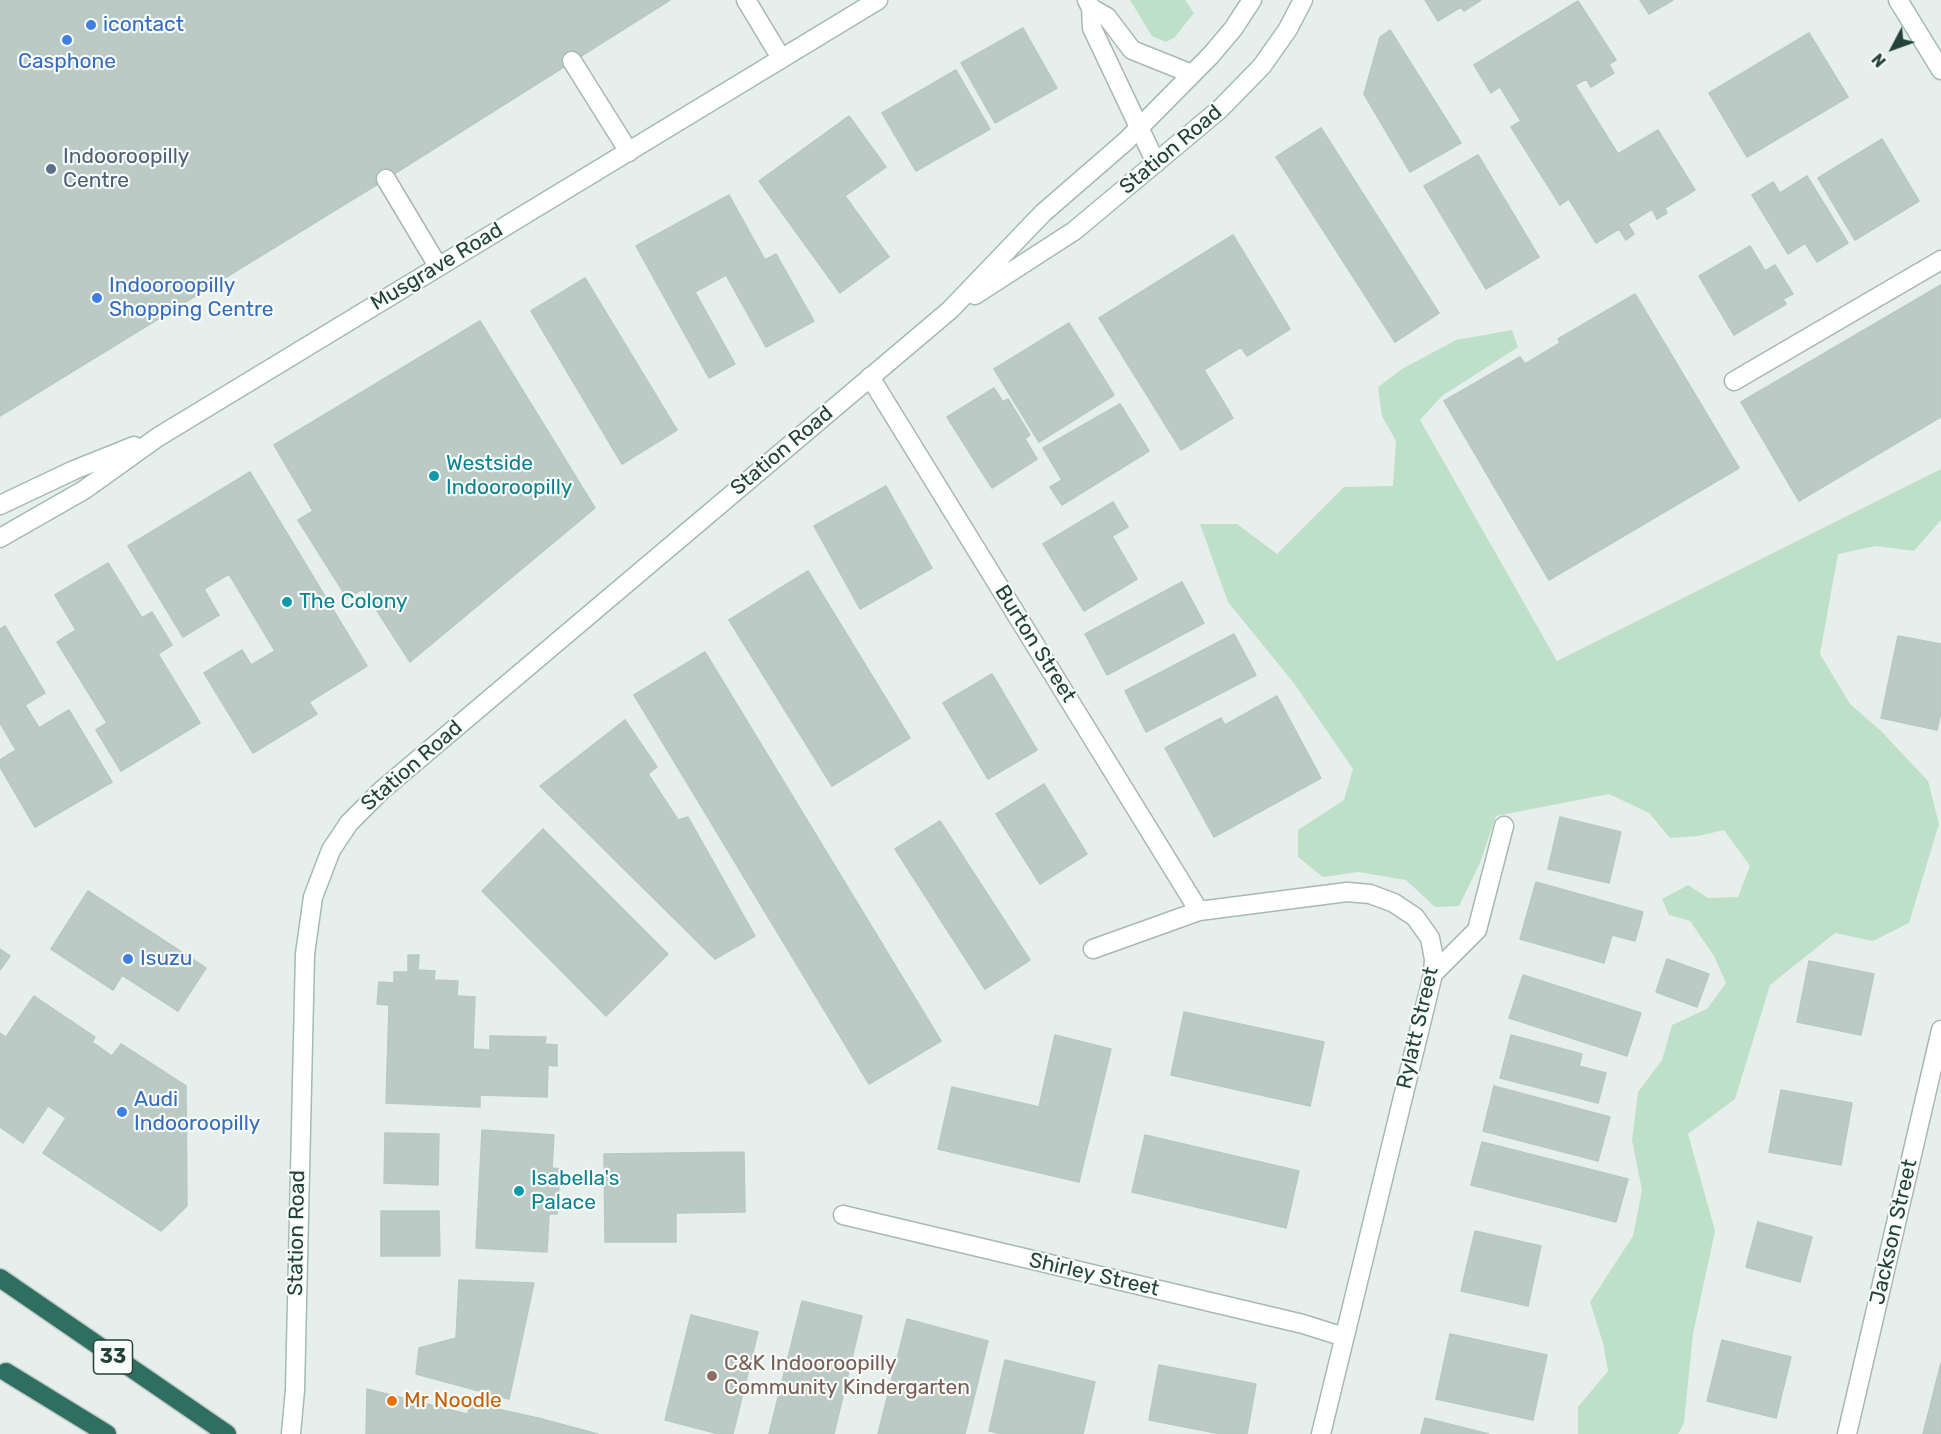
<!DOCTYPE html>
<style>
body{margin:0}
#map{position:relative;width:1941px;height:1434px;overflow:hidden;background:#e6efeb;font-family:Rubik,sans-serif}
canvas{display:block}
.north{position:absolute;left:1863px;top:18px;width:60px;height:60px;-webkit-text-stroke:4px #f7fbf9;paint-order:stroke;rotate:229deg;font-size:16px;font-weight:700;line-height:24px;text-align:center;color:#24423a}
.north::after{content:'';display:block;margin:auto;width:21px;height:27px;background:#24423a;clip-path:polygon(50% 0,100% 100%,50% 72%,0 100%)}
</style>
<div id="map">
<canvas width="1941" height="1434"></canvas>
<div class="north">N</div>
</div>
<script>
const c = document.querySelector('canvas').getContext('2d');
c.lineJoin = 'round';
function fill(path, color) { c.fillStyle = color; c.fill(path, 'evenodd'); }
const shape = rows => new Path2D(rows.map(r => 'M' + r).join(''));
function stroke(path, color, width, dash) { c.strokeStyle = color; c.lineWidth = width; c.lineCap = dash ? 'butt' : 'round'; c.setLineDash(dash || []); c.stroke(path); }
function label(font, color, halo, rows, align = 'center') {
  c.font = font + ' Rubik,sans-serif'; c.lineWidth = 4.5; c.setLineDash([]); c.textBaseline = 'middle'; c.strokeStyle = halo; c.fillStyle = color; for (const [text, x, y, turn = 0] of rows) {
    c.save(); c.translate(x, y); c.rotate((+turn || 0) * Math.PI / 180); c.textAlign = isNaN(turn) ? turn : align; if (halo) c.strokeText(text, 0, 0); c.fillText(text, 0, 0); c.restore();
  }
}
fill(shape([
 [1130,0,1185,0,1194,13,1174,38,1166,42,1152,36],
 [1512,330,1518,347,1442,396,1420,420,1557,661,1941,469,1941,520,1914,551,1876,546,1838,554,1820,654,1850,704,1881,731,1928,781,1939,824,1909,923,1873,941,1835,933,1770,985,1735,1099,1688,1134,1715,1231,1693,1334,1684,1423,1678,1434,1578,1434,1578,1407,1608,1371,1603,1343,1590,1302,1633,1236,1642,1190,1632,1140,1638,1092,1662,1060,1672,1025,1707,1009,1726,983,1714,956,1690,921,1669,915,1662,899,1688,885,1708,898,1738,897,1750,866,1724,830,1698,836,1670,838,1649,813,1609,794,1496,816,1480,863,1459,906,1435,907,1406,880,1358,872,1323,877,1298,857,1298,830,1344,800,1353,769,1293,682,1228,602,1200,524,1237,524,1277,554,1344,487,1393,486,1396,441,1382,416,1378,387,1402,369,1456,340]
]), '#bfe0c8');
const building = shape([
 [0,0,670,0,386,179,0,416,0,0],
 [1425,0,1481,0,1464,11,1461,7,1438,21,1425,0],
 [1640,0,1673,0,1649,14,1640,0],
 [1578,1,1616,60,1609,64,1614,73,1591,87,1586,79,1575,85,1618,154,1658,130,1695,190,1665,208,1667,213,1657,219,1652,209,1628,224,1634,234,1626,240,1619,229,1596,243,1569,199,1560,205,1511,127,1521,121,1500,87,1491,93,1474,65,1578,1],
 [1023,28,1057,88,995,123,961,63,1023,28],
 [1390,30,1461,143,1410,172,1364,94,1380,37,1390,30],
 [1809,33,1848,97,1747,157,1709,93,1809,33],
 [956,70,990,129,916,171,882,113,956,70],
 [849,116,886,167,845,196,889,257,840,293,759,181,849,116],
 [1321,128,1439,313,1395,342,1276,157,1321,128],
 [1882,139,1919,201,1855,240,1818,178,1882,139],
 [1478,155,1539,257,1486,289,1424,186,1478,155],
 [1807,176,1848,243,1817,262,1805,243,1788,254,1752,195,1773,182,1780,193,1807,176],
 [729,195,765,260,776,254,814,321,766,347,726,275,695,292,735,364,709,378,636,246,729,195],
 [1233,235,1290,329,1247,356,1241,347,1204,370,1233,418,1181,450,1099,318,1233,235],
 [1750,246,1765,271,1775,265,1793,294,1783,299,1786,304,1734,335,1699,276,1750,246],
 [585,278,677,430,622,464,531,311,585,278],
 [1941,285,1941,417,1799,501,1741,402,1941,285],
 [1635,294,1739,468,1549,580,1444,401,1520,357,1525,364,1560,343,1558,339,1635,294],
 [480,321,595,508,410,662,363,589,347,598,298,520,313,511,274,445,480,321],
 [1069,323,1114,395,1039,442,994,369,1069,323],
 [994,388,1003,402,1008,399,1030,435,1025,439,1037,459,992,488,947,417,994,388],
 [1120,404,1149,451,1062,505,1050,487,1062,480,1043,448,1120,404],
 [250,472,367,666,309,702,317,714,253,753,204,673,242,650,251,665,275,651,229,574,204,589,219,615,183,637,128,546,250,472],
 [886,486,932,568,860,609,814,526,886,486],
 [1113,502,1128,527,1112,536,1137,579,1084,611,1043,544,1113,502],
 [108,563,142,618,152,612,172,645,158,654,200,723,121,771,96,730,107,723,57,642,76,630,55,595,108,563],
 [808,571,910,738,832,786,729,620,808,571],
 [1182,582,1204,623,1107,675,1085,634,1182,582],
 [5,626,45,693,25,705,39,728,69,710,112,782,35,827,0,767,0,760,16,750,0,723,0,629,5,626],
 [1234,634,1256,675,1146,732,1125,691,1234,634],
 [1898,636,1941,644,1941,712,1937,730,1881,718,1898,636],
 [705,652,941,1041,869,1084,634,695,705,652],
 [992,674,1037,750,988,779,943,703,992,674],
 [1277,696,1321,778,1214,837,1165,748,1221,718,1225,725,1277,696],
 [625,720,657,767,648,774,678,820,688,817,755,936,715,959,540,786,625,720],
 [1044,784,1087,854,1040,884,996,814,1044,784],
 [1560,817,1621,832,1609,883,1548,869,1560,817],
 [940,821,1030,960,985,989,895,849,940,821],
 [543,829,668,954,606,1016,482,891,543,829],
 [1536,882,1643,912,1635,941,1612,935,1604,963,1520,939,1536,882],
 [88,891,206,968,178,1011,122,975,113,990,51,949,88,891],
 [0,949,10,956,0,970,0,949],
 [408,955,419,955,418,970,435,971,434,980,458,981,457,996,475,997,473,1049,490,1050,490,1036,546,1037,545,1044,557,1045,557,1066,548,1065,547,1097,480,1095,480,1107,386,1103,389,1005,377,1004,379,982,394,983,394,972,408,972,408,955],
 [1667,959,1709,974,1697,1007,1656,992,1667,959],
 [1809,961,1874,974,1861,1035,1797,1022,1809,961],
 [1523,975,1641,1013,1627,1056,1509,1018,1523,975],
 [34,996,95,1037,92,1042,112,1056,121,1044,186,1086,187,1206,161,1231,43,1153,66,1118,48,1106,23,1143,0,1127,0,1033,6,1037,34,996],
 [1184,1012,1324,1042,1310,1106,1171,1075,1184,1012],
 [1055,1035,1111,1049,1079,1182,938,1149,952,1087,1039,1107,1055,1035],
 [1511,1035,1582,1054,1579,1066,1606,1073,1598,1103,1500,1078,1511,1035],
 [1494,1086,1610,1117,1598,1161,1483,1131,1494,1086],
 [1781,1090,1852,1103,1841,1165,1769,1152,1781,1090],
 [482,1130,554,1135,552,1168,560,1169,557,1214,549,1214,547,1252,476,1248,482,1130],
 [385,1133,439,1134,438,1185,384,1183,385,1133],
 [1145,1135,1299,1171,1286,1228,1132,1192,1145,1135],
 [1482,1142,1628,1179,1616,1222,1471,1185,1482,1142],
 [744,1152,745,1212,676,1213,676,1242,605,1242,604,1154,744,1152],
 [381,1211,439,1211,440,1256,381,1256,381,1211],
 [1758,1222,1812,1237,1800,1282,1746,1267,1758,1222],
 [1475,1231,1541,1246,1528,1306,1461,1291,1475,1231],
 [459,1280,534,1283,509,1399,416,1374,419,1348,456,1338,459,1280],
 [802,1301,862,1316,834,1434,769,1434,802,1301],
 [691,1315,758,1332,733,1434,719,1434,665,1420,691,1315],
 [907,1319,988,1341,965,1434,878,1434,907,1319],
 [1450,1334,1547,1355,1533,1420,1436,1399,1450,1334],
 [1722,1340,1791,1357,1776,1418,1707,1401,1722,1340],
 [1005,1360,1095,1382,1083,1434,1002,1434,989,1431,1005,1360],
 [1941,1363,1941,1434,1923,1434,1941,1363],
 [1159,1365,1256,1384,1247,1434,1221,1434,1149,1420,1159,1365],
 [367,1389,475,1416,470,1434,366,1434,367,1389],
 [470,1403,538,1418,535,1434,470,1434,475,1416,468,1413,470,1403],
 [538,1418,598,1434,535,1434,538,1418],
 [1425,1418,1489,1434,1421,1434,1425,1418]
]);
fill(building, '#bbcac4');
stroke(building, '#b8c9c2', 1.5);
const lane = shape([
 [746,0,781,58],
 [1087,0,1091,8,1107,17,1132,50,1192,74],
 [1091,8,1092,28,1156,163],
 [572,61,629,152],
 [386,179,438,266],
 [1734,381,1941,260],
 [1433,974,1477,930,1504,826]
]);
const street = shape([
 [870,377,1199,911],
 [1093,949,1199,911,1347,892,1370,894,1394,903,1415,917,1430,938,1434,959,1433,974,1321,1434],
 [843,1215,1303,1324,1344,1337],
 [1847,1434,1941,1030]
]);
const secondary = shape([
 [1898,0,1941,70],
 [975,295,1074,231,1220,109,1262,66,1288,29,1303,0],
 [0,505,74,470,134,446],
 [0,538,84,490,158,437,878,0],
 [291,1434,295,1390,305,954,313,897,331,850,349,823,382,790,950,310,1043,213,1126,141,1211,55,1233,29,1252,0]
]);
const highway = shape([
 [0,1278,227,1434],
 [6,1372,107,1434]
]);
stroke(lane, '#a8b8b2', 21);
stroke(street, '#a8b8b2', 21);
stroke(secondary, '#a4bbb3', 21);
stroke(highway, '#c2cac8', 21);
stroke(lane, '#fff', 18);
stroke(street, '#fff', 18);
stroke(secondary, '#fff', 18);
stroke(highway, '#2f6f62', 18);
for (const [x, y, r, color] of [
 [91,25,6,"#3f7fe0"],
 [67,40,6,"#3f7fe0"],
 [51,169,6,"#5c6f8a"],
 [97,298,6,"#3f7fe0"],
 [434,476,6,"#0f9aa8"],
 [287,602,6,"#0f9aa8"],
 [128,959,6,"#3f7fe0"],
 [122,1112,6,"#3f7fe0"],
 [519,1191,6,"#0f9aa8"],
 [712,1376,6,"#8d6e63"],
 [392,1401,6,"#e8710a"]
]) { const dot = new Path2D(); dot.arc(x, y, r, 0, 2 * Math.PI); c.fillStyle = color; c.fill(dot); stroke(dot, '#f7fbf9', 2); }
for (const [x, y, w] of [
 [113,1357,39]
]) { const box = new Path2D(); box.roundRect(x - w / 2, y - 17, w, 34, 4.5); c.fillStyle = '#f7fbf9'; c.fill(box); stroke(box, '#24423a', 1.5); }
label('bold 20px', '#24423a', null, [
 ["33",113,1357]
]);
label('21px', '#366cbe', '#f7fbf9', [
 ["icontact",103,25],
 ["Casphone",67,62,"center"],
 ["Indooroopilly",109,286],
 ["Shopping Centre",109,310],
 ["Isuzu",140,959],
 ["Audi",134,1100],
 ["Indooroopilly",134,1124]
], 'left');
label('21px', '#24423a', '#f7fbf9', [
 ["Station Road",1171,150,-40],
 ["Musgrave Road",437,267,-31],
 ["Station Road",782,451,-40],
 ["Burton Street",1035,644,58],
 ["Station Road",412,766,-41],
 ["Rylatt Street",1418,1028,-77],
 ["Jackson Street",1894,1232,-77],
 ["Station Road",297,1233,-89],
 ["Shirley Street",1094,1275,13]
]);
label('21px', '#4e5e75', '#f7fbf9', [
 ["Indooroopilly",63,157],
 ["Centre",63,181]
], 'left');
label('21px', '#0d838f', '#f7fbf9', [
 ["Westside",446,464],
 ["Indooroopilly",446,488],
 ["The Colony",299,602],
 ["Isabella's",531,1179],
 ["Palace",531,1203]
], 'left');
label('21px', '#785e54', '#f7fbf9', [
 ["C&K Indooroopilly",724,1364],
 ["Community Kindergarten",724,1388]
], 'left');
label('21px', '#c56008', '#f7fbf9', [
 ["Mr Noodle",404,1401]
], 'left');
</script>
